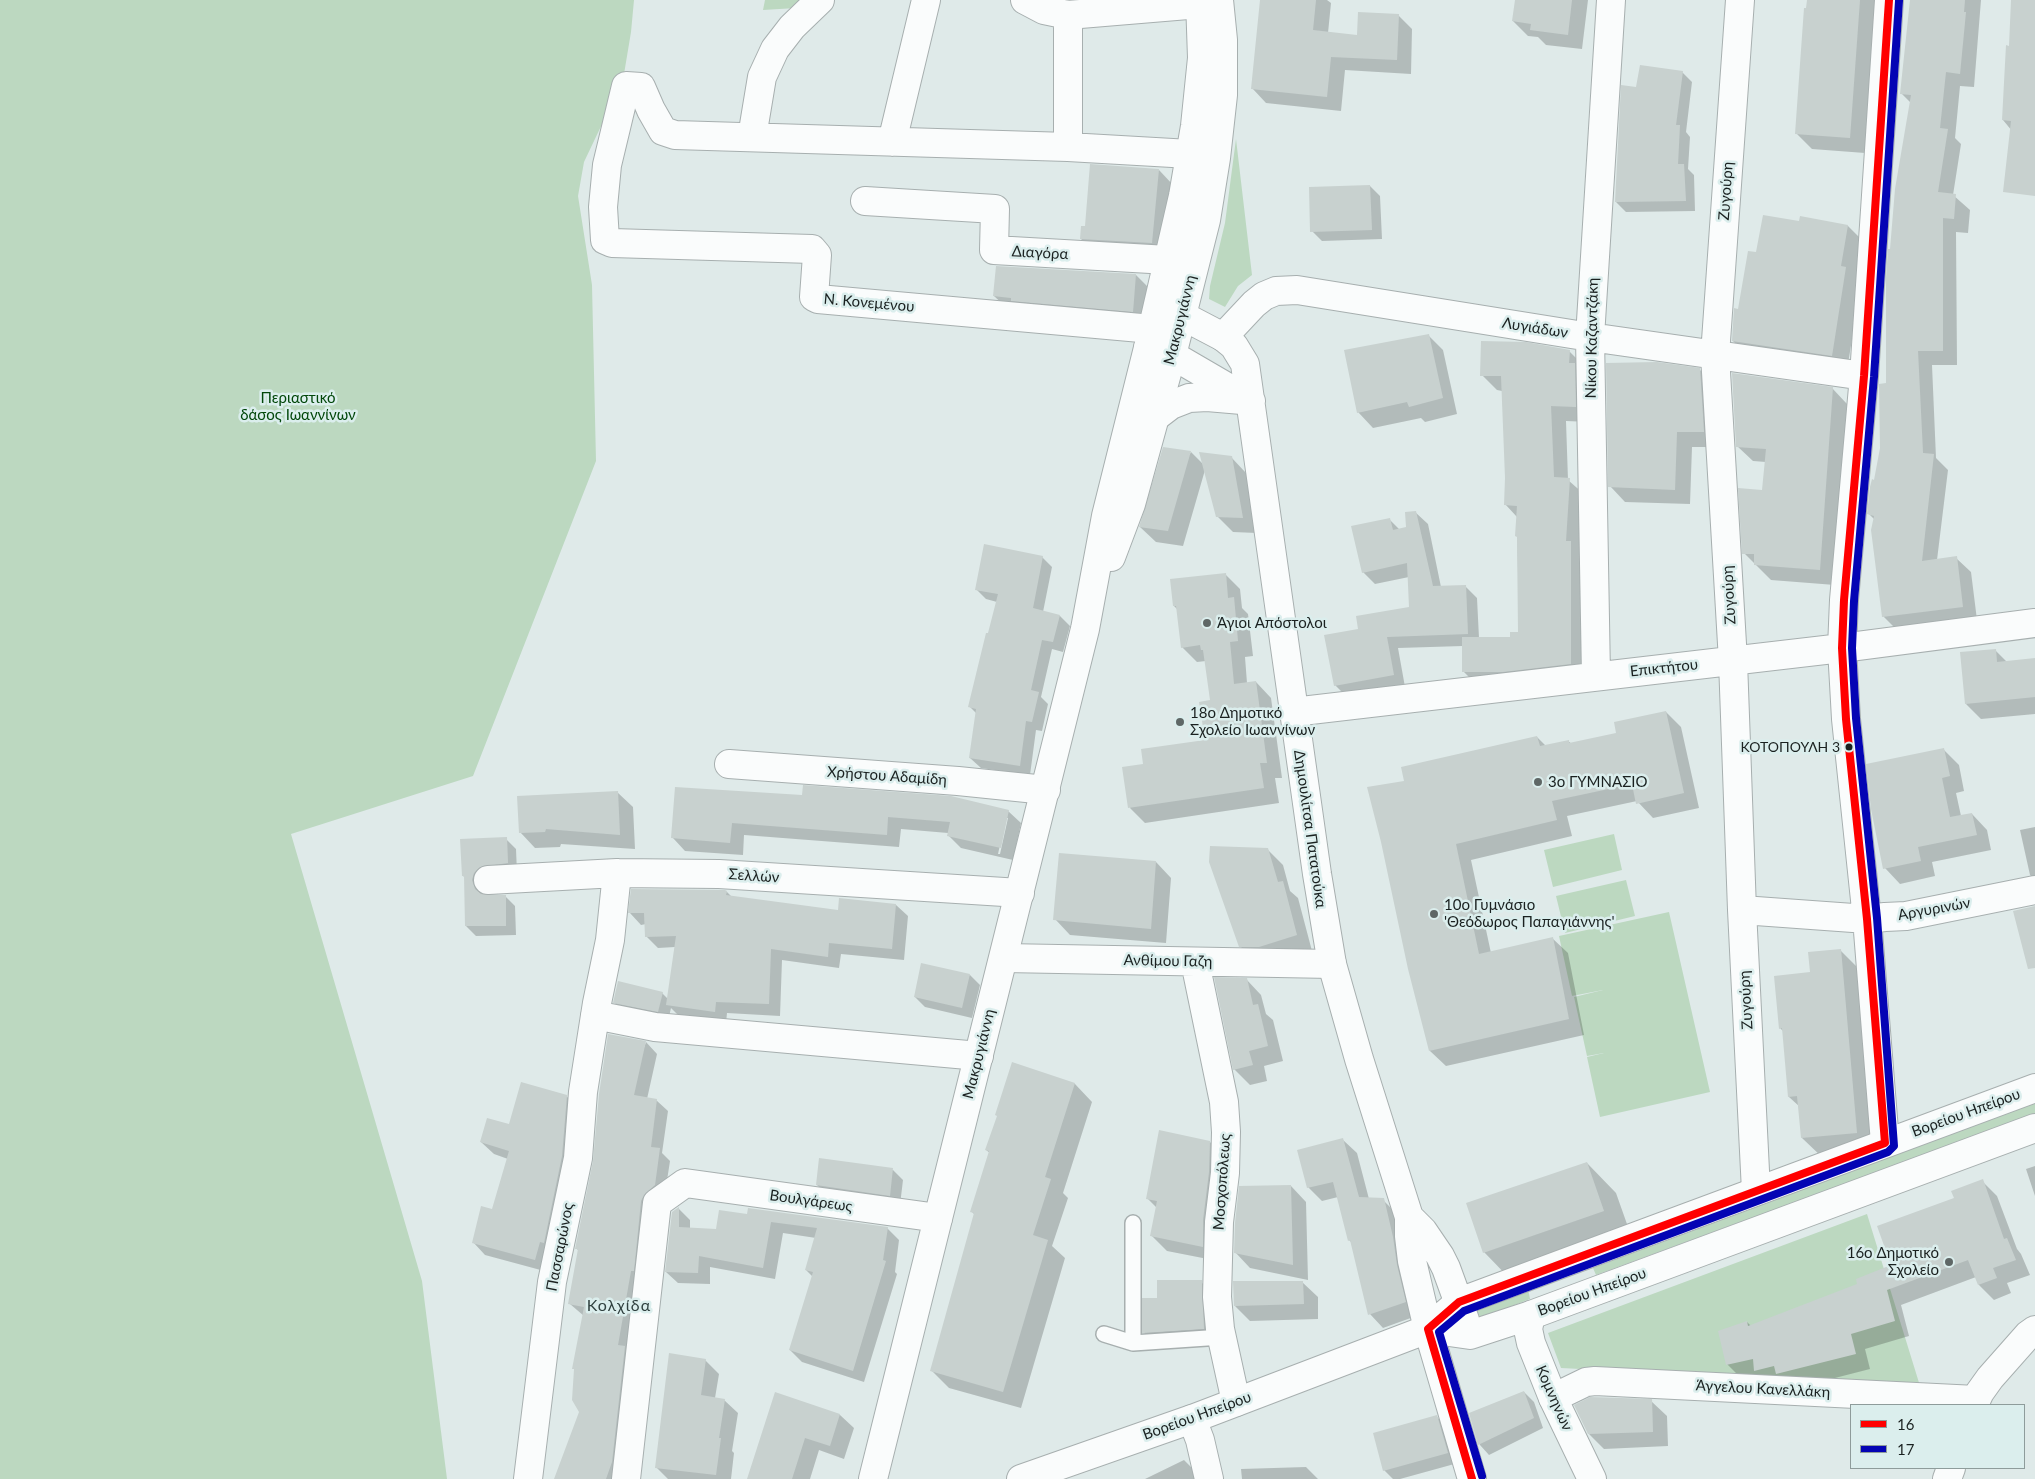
<!DOCTYPE html>
<meta charset="utf-8">
<style>
body{margin:0}
#map{position:relative;width:2035px;height:1479px;overflow:hidden;background:#dfeae9;font-family:Lato,sans-serif}
canvas{display:block}
.legend{position:absolute;left:1850px;top:1404px;width:175px;height:65px;box-sizing:border-box;background:#dbeeed;border:1px solid #8e9c9b;margin:0;padding:6px 9px;list-style:none;font-size:15px;color:#1a2120}
.legend li{display:flex;align-items:center;gap:10px;height:25px}
.legend b{width:25px;border:1px solid #8e9c9b}
</style>
<div id="map">
<canvas width="2035" height="1479"></canvas>
<ul class="legend">
<li><b style="height:6px;background:#f00"></b>16</li>
<li><b style="height:6px;background:#0404b4"></b>17</li>
</ul>
</div>
<script>
const c = document.querySelector('canvas').getContext('2d');
c.lineJoin = 'round';
function fill(path, color) { c.fillStyle = color; c.fill(path, 'evenodd'); }
const shape = rows => new Path2D(rows.map(r => 'M' + r).join(''));
function stroke(path, color, width, dash) { c.strokeStyle = color; c.lineWidth = width; c.lineCap = dash ? 'butt' : 'round'; c.setLineDash(dash || []); c.stroke(path); }
function label(font, color, halo, rows, align = 'center') {
  c.font = font + ' Lato,sans-serif'; c.lineWidth = 5; c.setLineDash([]); c.textBaseline = 'middle'; c.strokeStyle = halo; c.fillStyle = color; for (const [text, x, y, turn = 0] of rows) {
    c.save(); c.translate(x, y); c.rotate((+turn || 0) * Math.PI / 180); c.textAlign = isNaN(turn) ? turn : align; if (halo) c.strokeText(text, 0, 0); c.fillText(text, 0, 0); c.restore();
  }
}
fill(shape([
 [0,0,634,0,631,32,623,80,584,162,578,196,592,285,596,461,473,776,291,834,422,1281,447,1479,0,1479],
 [765,0,807,0,796,8,763,10],
 [1236,139,1252,275,1238,286,1225,307,1209,299,1210,286,1225,223],
 [1614,834,1622,870,1553,887,1544,850],
 [1626,880,1635,916,1565,933,1556,896],
 [1669,912,1710,1092,1600,1117,1587,1057,1604,1053,1587,1056,1574,997,1603,990,1572,996,1559,936],
 [2035,1103,2035,1114,1596,1275,1593,1268],
 [1867,1214,1920,1386,1561,1368,1548,1333],
 [1528,1289,1530,1299,1492,1314,1480,1317,1479,1315,1477,1310]
]), '#bcd8c0');
fill(shape([
 [1261,0,1327,0,1331,3,1328,33,1358,36,1398,15,1412,29,1411,74,1345,70,1341,111,1266,103,1252,88],
 [1516,0,1588,0,1582,49,1546,45,1538,37,1528,36,1513,21],
 [1808,0,1875,0,1865,153,1812,149,1797,134],
 [1911,0,1981,0,1974,87,1960,86,1955,138,1961,144,1953,195,1970,210,1968,233,1956,232,1957,365,1932,365,1936,458,1948,470,1937,560,1956,558,1971,572,1977,620,1897,630,1883,616,1874,519,1869,514,1882,448,1888,385,1891,251,1911,103,1901,93],
 [2012,0,2035,0,2035,159,2003,120,2010,47],
 [1682,72,1692,82,1686,132,1690,137,1688,169,1694,175,1695,211,1626,212,1616,202,1623,86,1637,89],
 [1159,170,1174,186,1167,258,1097,254,1081,239,1086,227],
 [1370,186,1380,196,1382,239,1322,241,1312,231],
 [1800,223,1848,226,1863,241,1856,279,1861,284,1847,370,1748,356,1733,341,1739,311,1757,253],
 [1136,275,1151,290,1148,326,1010,311,994,296],
 [1428,335,1443,350,1457,414,1425,422,1421,418,1373,428,1358,412],
 [1569,351,1584,366,1590,422,1566,421,1568,480,1585,495,1586,679,1478,686,1463,671,1463,646,1398,648,1405,687,1347,697,1335,685,1359,630,1410,608,1409,577,1375,584,1363,572,1389,519,1400,530,1407,528,1415,512,1428,524,1441,587,1465,586,1477,598,1479,638,1512,638,1519,633,1517,517,1505,504,1507,478,1502,391,1497,390,1482,375],
 [1700,370,1715,385,1719,447,1692,447,1690,504,1625,502,1610,486],
 [1832,388,1847,404,1835,585,1771,580,1744,553,1764,491,1766,462,1753,461,1737,446],
 [1191,452,1204,465,1231,457,1246,473,1257,533,1233,532,1217,516,1205,470,1183,546,1156,542,1140,527],
 [1042,557,1052,567,1043,612,1060,616,1070,626,1063,652,1052,649,1041,697,1048,704,1042,731,1036,730,1030,775,981,768,970,758,977,714,969,706,997,602,986,599,976,589],
 [1225,574,1240,589,1242,608,1248,614,1253,656,1245,657,1247,683,1256,682,1271,698,1282,778,1275,778,1279,803,1145,823,1130,808,1144,765,1206,741,1212,701,1206,661,1197,662,1182,647,1178,610,1174,606],
 [1995,650,2007,662,2035,659,2035,714,1981,719,1966,704],
 [1666,712,1681,727,1699,808,1653,818,1637,801,1567,816,1572,836,1471,860,1491,953,1552,938,1568,953,1584,1035,1446,1066,1430,1051,1406,782,1537,737,1546,746,1568,741,1572,744,1618,734],
 [1944,750,1959,765,1964,791,1956,793,1961,816,1972,814,1987,830,1991,850,1932,862,1935,876,1900,884,1885,868],
 [676,788,1008,811,1021,823,1013,860,961,848,948,835,948,833,901,829,899,847,744,835,743,855,685,851,673,838],
 [1006,818,1008,818,1000,854,998,854],
 [617,792,633,807,635,849,561,844,560,847,535,848,520,832],
 [2035,827,2035,880,2030,875,2020,830],
 [506,839,516,849,517,873,482,891,483,895,505,896,515,906,516,935,476,936,466,926,466,878,463,876],
 [1268,850,1283,865,1290,891,1298,898,1312,951,1256,962,1240,946],
 [1156,862,1171,878,1166,943,1070,935,1055,919],
 [727,892,732,897,839,912,896,905,908,916,904,960,841,954,839,968,782,960,780,1016,727,1013,726,1023,679,1016,671,1008,668,1021,624,1012,614,1002,662,993,668,999,675,947,658,948,646,936,646,924,641,925,630,913],
 [1840,950,1861,971,1877,1153,1823,1158,1802,1138,1800,1107,1789,1097,1783,1031,1780,1028,1811,974],
 [970,975,980,985,972,1018,925,1007,915,997],
 [1246,979,1261,995,1266,1014,1273,1020,1283,1061,1264,1066,1267,1081,1250,1085,1234,1069],
 [646,1042,657,1054,647,1099,656,1100,668,1111,662,1153,670,1161,621,1479,555,1479,581,1412,584,1316,570,1304,579,1251,576,1248],
 [1013,1063,1075,1084,1092,1102,1063,1193,1068,1198,1052,1246,1065,1258,1021,1408,949,1388,931,1370,975,1215,971,1211,990,1153,986,1150,998,1117],
 [566,1096,579,1108,548,1272,485,1255,473,1242,493,1210,508,1159,494,1154,481,1142],
 [1343,1140,1357,1153,1369,1199,1383,1200,1397,1214,1419,1315,1383,1328,1370,1314,1352,1243,1349,1240,1338,1197,1322,1201,1308,1187],
 [1210,1142,1225,1157,1218,1261,1167,1251,1152,1236,1157,1208,1147,1198],
 [1587,1163,1616,1193,1633,1241,1513,1282,1484,1252],
 [2035,1166,2035,1196,2026,1169],
 [893,1170,903,1180,900,1205,827,1195,817,1185],
 [1982,1181,1997,1196,2017,1249,2021,1254,2030,1275,2007,1283,2011,1293,1994,1300,1979,1285,1976,1277,1901,1305,1909,1336,1865,1349,1870,1369,1792,1389,1770,1385,1760,1375,1742,1379,1727,1364,1747,1322,1751,1326,1858,1285,1893,1266,1956,1198],
 [1291,1186,1306,1202,1308,1280,1250,1268,1235,1252],
 [678,1208,690,1220,690,1229,717,1230,748,1216,887,1228,899,1240,895,1272,897,1274,864,1382,802,1362,790,1350,813,1277,806,1270,816,1238,783,1233,775,1279,710,1267,710,1284,678,1283,666,1272],
 [1201,1282,1217,1297,1219,1344,1159,1348,1144,1332,1159,1299],
 [1302,1282,1318,1297,1318,1319,1250,1321,1235,1306],
 [705,1360,719,1374,715,1398,724,1400,738,1413,732,1451,734,1453,731,1479,668,1479,656,1467],
 [1524,1392,1534,1402,1543,1428,1489,1455,1480,1445,1470,1414],
 [775,1394,840,1415,854,1428,844,1459,819,1450,810,1479,752,1479],
 [1651,1401,1667,1416,1668,1446,1604,1449,1589,1434],
 [1437,1417,1447,1427,1458,1463,1400,1479,1393,1479,1384,1470],
 [1184,1460,1198,1474,1200,1479,1145,1479],
 [1306,1467,1318,1479,1242,1479,1241,1469]
]), '#0003');
fill(shape([
 [1260,0,1316,0,1313,30,1357,35,1358,12,1399,14,1397,60,1331,57,1327,97,1251,89],
 [1515,0,1572,0,1568,35,1530,30,1531,24,1512,21],
 [1807,0,1860,0,1850,138,1795,134,1804,8,1806,8],
 [1910,0,1965,0,1964,12,1966,12,1960,74,1946,72,1940,128,1948,129,1938,192,1956,194,1954,219,1943,218,1943,351,1918,351,1923,453,1934,454,1922,561,1957,556,1963,607,1882,617,1871,530,1874,516,1867,514,1870,487,1872,479,1874,480,1880,448,1879,384,1886,383,1886,278,1888,249,1890,249,1895,189,1911,95,1900,94],
 [2011,0,2035,0,2035,196,2003,192,2011,121,2002,120,2006,45,2009,46],
 [1640,65,1683,71,1676,125,1680,125,1678,164,1684,164,1686,201,1615,202,1621,85,1636,87],
 [1090,164,1159,169,1152,243,1080,239,1081,226,1085,226],
 [1370,185,1372,230,1310,232,1309,187],
 [1763,215,1799,221,1800,216,1848,225,1841,266,1846,267,1832,356,1732,341,1734,308,1738,309,1748,251,1756,252],
 [996,266,1136,274,1133,312,1011,301,1011,298,993,296],
 [1429,334,1443,398,1409,407,1407,402,1357,413,1344,350],
 [1481,341,1526,342,1570,350,1569,363,1575,363,1576,407,1551,406,1554,477,1570,478,1566,541,1571,541,1571,664,1503,672,1462,672,1462,637,1510,637,1510,632,1518,632,1517,537,1515,536,1517,506,1504,505,1505,478,1501,376,1480,376],
 [1657,362,1700,368,1704,432,1677,432,1675,490,1608,487,1606,363],
 [1732,373,1833,387,1820,570,1754,565,1754,554,1742,554,1738,488,1762,490,1766,449,1736,447],
 [1163,447,1191,451,1168,531,1139,527],
 [1199,452,1232,456,1243,518,1216,517],
 [1416,511,1433,586,1466,585,1468,634,1387,637,1394,675,1334,686,1324,635,1358,629,1356,616,1409,607,1407,563,1362,573,1351,526,1390,518,1393,530,1406,527,1405,512],
 [984,544,1043,556,1033,608,1060,615,1053,642,1042,640,1031,690,1039,692,1032,722,1026,721,1020,766,969,758,976,709,968,707,986,633,988,633,998,594,975,590],
 [1226,573,1228,598,1234,597,1238,641,1230,642,1234,684,1256,681,1267,763,1260,763,1264,788,1128,808,1122,767,1143,764,1141,749,1205,740,1199,702,1210,700,1203,650,1201,650,1200,645,1181,648,1176,606,1173,606,1170,579],
 [1996,649,1997,662,2035,658,2035,697,1965,704,1960,652],
 [1666,711,1684,793,1636,804,1632,784,1552,801,1557,820,1456,844,1479,954,1553,937,1569,1019,1429,1051,1408,969,1381,842,1367,787,1404,781,1401,767,1537,736,1540,746,1569,740,1569,743,1616,733,1614,722],
 [1944,748,1950,776,1942,778,1950,817,1972,813,1977,835,1918,847,1921,861,1883,869,1871,809,1866,764],
 [803,785,951,796,1009,810,1001,848,947,836,950,822,888,817,887,835,732,823,730,843,671,838,675,787,802,795],
 [618,791,620,835,546,829,545,832,519,833,517,796],
 [507,837,508,863,480,867,474,873,472,880,475,889,481,894,506,895,506,926,465,926,464,876,462,876,460,839],
 [1210,846,1268,848,1278,882,1283,881,1297,935,1259,947,1239,947,1209,862],
 [1059,853,1156,861,1151,929,1053,920],
 [631,889,725,890,727,891,726,895,838,910,839,898,896,904,892,949,829,943,828,957,771,949,769,1004,716,1002,715,1012,666,1005,676,936,645,937,644,913,628,913],
 [2035,906,2035,968,2028,969,2013,911],
 [1841,949,1857,1133,1801,1138,1797,1096,1788,1097,1782,1028,1779,1029,1774,976,1810,972,1808,952],
 [921,963,970,974,962,1008,914,997],
 [1214,977,1247,978,1253,1005,1258,1004,1268,1046,1249,1051,1253,1065,1233,1070],
 [618,981,663,992,658,1012,613,1003],
 [608,1034,646,1041,634,1095,657,1099,651,1147,660,1148,655,1185,644,1195,641,1201,634,1271,631,1271,618,1345,625,1346,612,1462,606,1479,554,1479,579,1412,572,1400,574,1369,572,1369,584,1307,568,1304,578,1249,575,1249,593,1161,599,1094],
 [1012,1062,1075,1083,1045,1177,1051,1179,1033,1235,1048,1240,1003,1392,930,1371,974,1213,970,1212,989,1151,985,1150,997,1116,995,1115],
 [521,1082,567,1095,562,1156,544,1243,540,1242,535,1260,472,1243,481,1206,492,1209,509,1151,480,1142,487,1118,509,1124],
 [1159,1130,1210,1141,1209,1172,1203,1220,1203,1247,1150,1236,1157,1201,1146,1199],
 [1343,1138,1359,1197,1384,1198,1393,1237,1397,1265,1406,1302,1368,1315,1350,1240,1348,1241,1333,1182,1307,1188,1297,1150],
 [819,1158,893,1168,890,1196,816,1185],
 [1587,1162,1604,1211,1483,1253,1466,1203],
 [1983,1179,2004,1239,2007,1238,2016,1260,1993,1268,1997,1278,1978,1285,1968,1260,1887,1290,1895,1321,1851,1334,1856,1354,1776,1374,1774,1366,1754,1371,1753,1359,1726,1365,1718,1331,1747,1321,1748,1326,1857,1284,1856,1279,1891,1265,1877,1226,1954,1198,1951,1191],
 [1291,1185,1293,1265,1234,1253,1235,1223,1239,1186],
 [679,1207,679,1227,716,1229,719,1210,747,1214,748,1208,888,1227,883,1260,886,1261,853,1371,789,1350,813,1272,805,1270,817,1228,771,1222,763,1268,699,1256,698,1273,665,1272,672,1212],
 [1157,1280,1202,1280,1204,1329,1142,1333,1142,1298,1157,1298],
 [1233,1281,1303,1281,1304,1304,1234,1306],
 [669,1353,706,1359,701,1395,725,1399,719,1438,721,1438,716,1475,655,1468],
 [1524,1391,1534,1418,1478,1445,1469,1413],
 [775,1392,840,1414,830,1446,805,1438,792,1479,747,1479],
 [1590,1397,1652,1399,1653,1432,1588,1434,1574,1405],
 [1437,1415,1448,1453,1383,1471,1373,1433]
]), '#c8d1cf');
const service = shape([
 [1133,1223,1133,1343],
 [1104,1334,1133,1343,1222,1337]
]);
const minor = shape([
 [1025,0,1044,10,1068,15,1200,4],
 [1740,0,1715,355,1733,661,1742,910,1756,1191],
 [752,137,762,77,775,49,792,27,820,0],
 [892,142,926,0],
 [1068,147,1068,15],
 [865,201,995,209,994,250,1168,260],
 [1152,329,818,299,814,297,817,255,812,249,612,243,605,240,603,207,607,165,626,86,641,87,651,110,663,131,675,135,1068,147,1190,154],
 [1223,337,1254,304,1264,296,1276,291,1297,290,1590,337,1864,376],
 [1596,676,1590,337,1611,0],
 [1293,712,1842,648,2035,623],
 [729,764,958,781,1046,790],
 [488,880,617,873,719,874,1020,893],
 [1742,910,1867,919,1885,917,1906,916,2035,890],
 [1004,958,1332,964],
 [1195,962,1224,1102,1226,1132,1225,1173,1219,1222,1217,1297,1220,1329,1236,1402],
 [595,1015,655,1027,979,1056],
 [1885,1143,1867,919,1846,719,1842,648,1844,600,1864,376,1889,0],
 [1553,1398,1586,1382,1595,1381,1976,1400],
 [1974,1405,1980,1392,1990,1378,2028,1335,2035,1330],
 [1192,1419,1200,1440,1209,1479],
 [528,1479,552,1282,578,1158,583,1092,597,1003,610,940,617,873],
 [626,1479,657,1203,685,1183,938,1218],
 [1947,1479,1951,1468]
]);
const secondary = shape([
 [1111,557,1131,504,1172,355],
 [1531,1315,1528,1329,1531,1343,1553,1398,1592,1479],
 [873,1479,1085,629,1106,516,1148,348],
 [1021,1479,1192,1419,1428,1329,1472,1479]
]);
const primary = shape([
 [1200,0,1202,58,1195,126,1183,196,1148,348,1172,355,1251,401],
 [1158,307,1181,315,1223,337,1234,346,1245,364,1317,874,1332,964,1359,1059,1409,1217,1409,1236,1412,1261,1428,1329],
 [1172,355,1206,220,1216,158,1223,95,1223,40,1219,0],
 [1154,418,1171,405,1189,398,1207,397,1242,400],
 [1409,1217,1423,1231,1440,1256,1446,1268,1465,1320],
 [1428,1329,1459,1302,2035,1088],
 [1428,1329,1470,1335,1531,1315,2035,1128]
]);
stroke(service, '#a7afaf', 18);
stroke(minor, '#a7afaf', 30);
stroke(secondary, '#a7afaf', 30);
stroke(primary, '#a7afaf', 30);
stroke(service, '#fafcfc', 15);
stroke(minor, '#fafcfc', 28);
stroke(secondary, '#fafcfc', 28);
stroke(primary, '#fafcfc', 28);
stroke(shape([
 [1472,1479,1428,1329,1459,1302,1885,1143,1867,919,1846,719,1842,648,1844,600,1864,376,1889,0]
]), '#f00', 8);
stroke(shape([
 [1482,1476,1439,1332,1464,1311,1888,1152,1894,1146,1877,918,1856,718,1852,648,1854,601,1874,377,1899,1]
]), '#0404b4', 8);
for (const [x, y, r, color] of [
 [1207,623,5,"#5f6766"],
 [1180,722,5,"#5f6766"],
 [1849,747,4.5,"#1a2120"],
 [1538,782,5,"#5f6766"],
 [1434,914,5,"#5f6766"],
 [1949,1262,5,"#5f6766"]
]) { const dot = new Path2D(); dot.arc(x, y, r, 0, 2 * Math.PI); c.fillStyle = color; c.fill(dot); stroke(dot, '#dbeeed', 2); }
label('14px', '#1a2120', '#dbeeed', [
 ["ΚΟΤΟΠΟΥΛΗ 3",1840,747]
], 'right');
label('15px', '#1a2120', '#dbeeed', [
 ["Ζυγούρη",1726,191,-86],
 ["Διαγόρα",1040,253,3],
 ["Ν. Κονεμένου",869,303,5],
 ["Μακρυγιάννη",1180,320,-76],
 ["Λυγιάδων",1535,328,9],
 ["Νίκου Καζαντζάκη",1592,338,-89],
 ["Ζυγούρη",1729,595,-93],
 ["Επικτήτου",1664,668,-6],
 ["Χρήστου Αδαμίδη",887,776,4],
 ["Δημουλίτσα Πατατούκα",1310,829,82],
 ["Σελλών",754,876,4],
 ["Αργυρινών",1934,909,-10],
 ["Ανθίμου Γαζη",1168,961,1],
 ["Ζυγούρη",1746,1000,-93],
 ["Μακρυγιάννη",979,1054,-76],
 ["Βορείου Ηπείρου",1966,1113,-20],
 ["Μοσχοπόλεως",1222,1182,-86],
 ["Βουλγάρεως",811,1201,8],
 ["Πασσαρώνος",560,1247,-79],
 ["Βορείου Ηπείρου",1592,1292,-20],
 ["Άγγελου Κανελλάκη",1763,1389,3],
 ["Κομνηνών",1554,1398,66],
 ["Βορείου Ηπείρου",1197,1416,-20]
]);
label('15px', '#02470a', '#dbeeed', [
 ["Περιαστικό",298,398],
 ["δάσος Ιωαννίνων",298,415]
]);
label('15px', '#1a2120', '#dbeeed', [
 ["Άγιοι Απόστολοι",1217,623],
 ["18ο Δημοτικό",1190,713],
 ["Σχολείο Ιωαννίνων",1190,730],
 ["3ο ΓΥΜΝΑΣΙΟ",1548,782],
 ["10ο Γυμνάσιο",1444,905],
 ["'Θεόδωρος Παπαγιάννης'",1444,922],
 ["16ο Δημοτικό",1939,1253,"right"],
 ["Σχολείο",1939,1270,"right"]
], 'left');
c.letterSpacing = '1px';
label('16px', '#30403f', '#dbeeed', [
 ["Κολχίδα",619,1306]
]);
c.letterSpacing = '0px';
</script>
